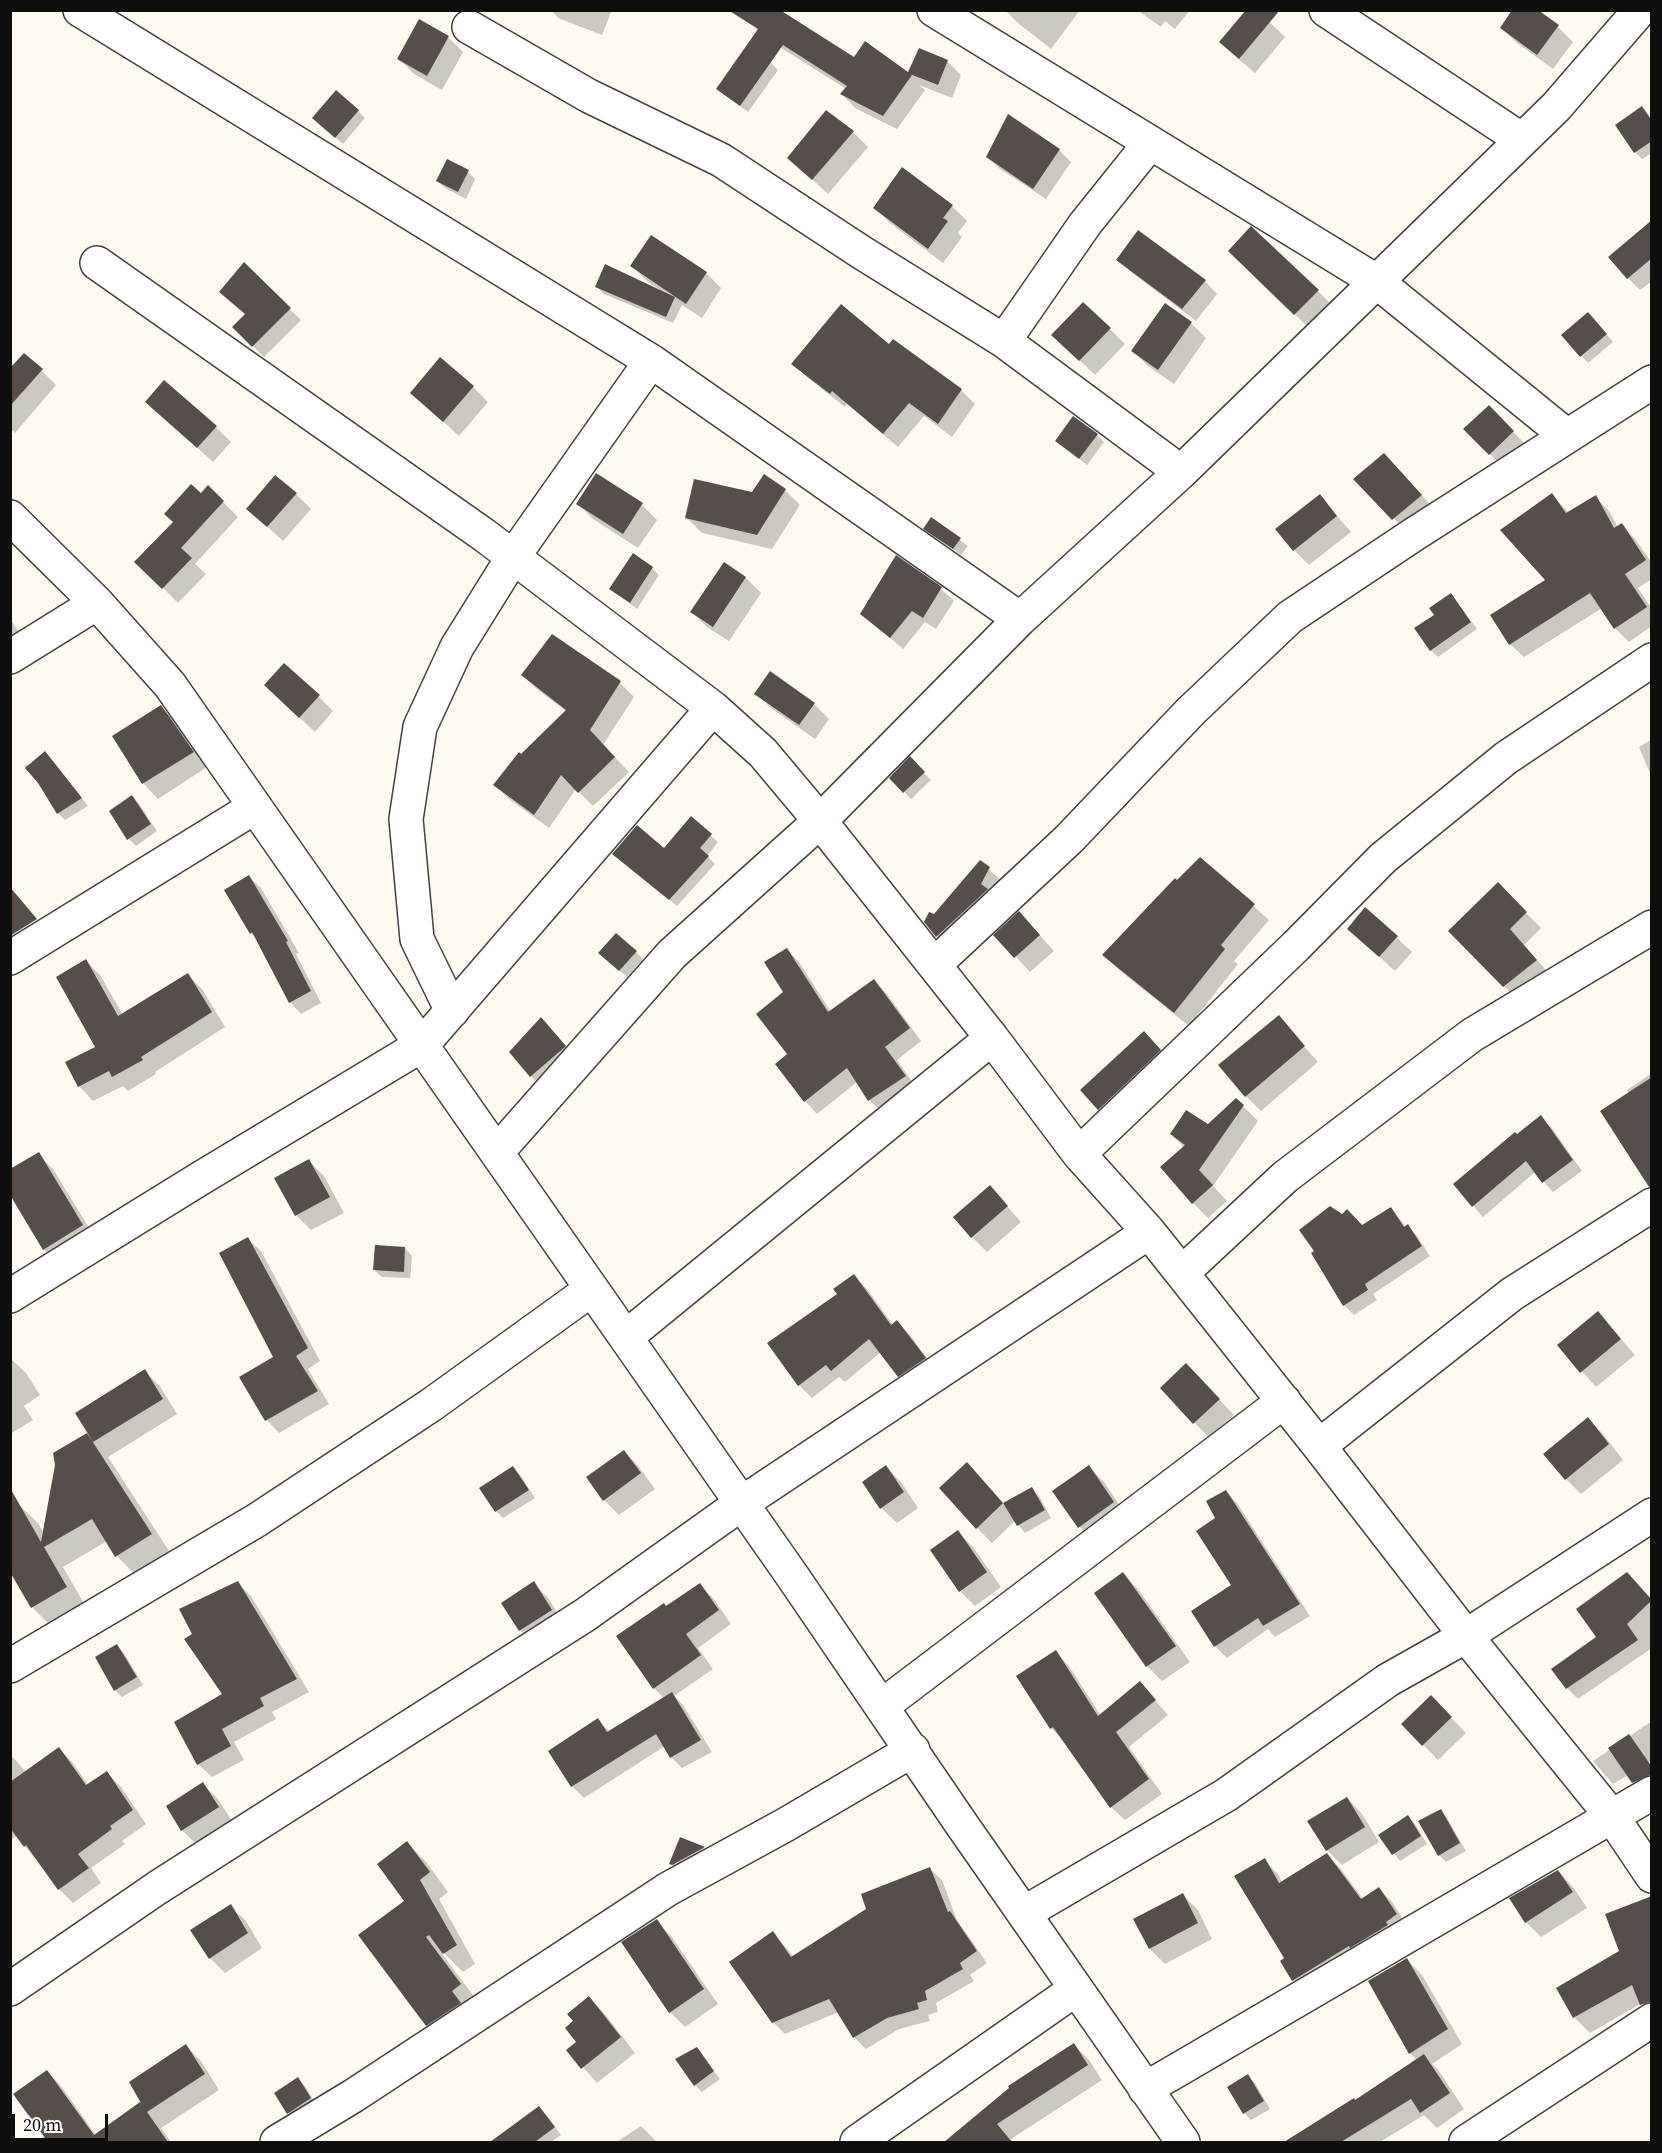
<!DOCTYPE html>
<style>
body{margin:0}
#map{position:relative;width:1662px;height:2153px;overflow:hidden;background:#fefaef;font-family:"Source Serif 4",serif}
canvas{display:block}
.frame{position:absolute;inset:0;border:12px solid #0e0e0e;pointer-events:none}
.scale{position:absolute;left:12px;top:2114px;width:96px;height:27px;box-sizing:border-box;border:3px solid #0e0e0e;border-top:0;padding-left:8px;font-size:18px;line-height:21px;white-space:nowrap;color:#0e0e0e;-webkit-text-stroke:4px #fff;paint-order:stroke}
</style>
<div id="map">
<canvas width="1662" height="2153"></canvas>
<div class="frame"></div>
<div class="scale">20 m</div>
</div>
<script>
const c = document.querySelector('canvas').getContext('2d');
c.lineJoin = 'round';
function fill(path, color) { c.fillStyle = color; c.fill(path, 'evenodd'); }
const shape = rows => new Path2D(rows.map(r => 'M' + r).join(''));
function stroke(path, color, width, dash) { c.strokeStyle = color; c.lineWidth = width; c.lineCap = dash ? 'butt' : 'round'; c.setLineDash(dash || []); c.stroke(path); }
fill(shape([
 [551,10,612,10,602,35,558,18],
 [1005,10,1080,10,1051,49,1018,23],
 [1137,10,1190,10,1175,29,1165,21,1161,27],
 [1257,10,1285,37,1255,73,1236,57],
 [1536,10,1558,27,1573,42,1553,69,1517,43,1502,28],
 [420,21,448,37,463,52,442,90,414,74,399,59],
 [753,25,909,75,919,50,947,61,961,75,952,98,919,85,925,90,897,129,855,108,842,94,846,89,767,39],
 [743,52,771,63,778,70,748,112,718,89],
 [1642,108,1652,120,1652,153,1642,159,1635,152],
 [358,111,365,118,343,144,321,125],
 [827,112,853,132,868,147,828,194,789,158],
 [1059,150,1071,162,1046,199,1000,169,988,157],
 [468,172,475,179,466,199,445,188,437,181],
 [952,206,967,221,958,233,962,237,943,263,890,223,875,208],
 [1652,221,1652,281,1640,290,1628,278],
 [1118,260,1205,281,1217,294,1196,321,1131,272],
 [244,265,301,320,264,357,234,327,246,315,221,292],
 [632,266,706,273,721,288,702,318,682,305,673,323,604,294,596,286,659,291,660,290,647,281],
 [1245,266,1318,291,1333,306,1310,329],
 [1166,305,1191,323,1206,338,1174,384,1148,366,1133,351],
 [1595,321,1613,342,1588,363,1563,335],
 [1110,329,1125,344,1095,375,1069,350],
 [889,346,961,390,975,404,952,437,924,416,898,447,847,404,845,407,808,378,793,364],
 [41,370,56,385,15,433,10,428,10,371],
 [473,387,488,402,459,436,412,393],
 [147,402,216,427,231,442,213,462],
 [1489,407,1528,447,1505,469,1465,429],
 [1097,435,1104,442,1087,465,1057,441],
 [1399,470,1436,511,1409,534,1356,480],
 [785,490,800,505,772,549,702,533,687,518,753,494],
 [296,494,311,509,283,541,248,509],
 [201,495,223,502,238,517,195,564,206,574,178,603,137,562],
 [1552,495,1569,513,1595,497,1609,511,1618,527,1621,525,1635,539,1652,563,1652,579,1638,588,1652,609,1652,626,1629,642,1615,628,1602,608,1524,657,1510,644,1547,580],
 [1320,496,1351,532,1309,565,1294,550],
 [578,504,642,505,657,520,638,548,593,519],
 [932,519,968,546,961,555,925,528],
 [725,564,746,578,761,593,729,641,707,627,692,612],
 [652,568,659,575,637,609,611,589],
 [941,589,954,601,936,629,925,622,903,649,862,614],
 [1451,595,1477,629,1438,657,1431,650,1436,615],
 [10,619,26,642,10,653],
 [523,675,620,683,634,697,603,745,629,772,593,806,576,789,549,828,509,799,495,785,567,712,538,690],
 [756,693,814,704,829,719,815,739,771,708],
 [318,696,333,711,315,732,281,700],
 [161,707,176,722,207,767,158,799,143,783,114,737],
 [1652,739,1652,778,1639,747],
 [910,759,931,780,911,799,891,778],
 [52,761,88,806,65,820,58,813,39,782,24,765],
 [132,797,139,804,157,831,136,846,129,839],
 [691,818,718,842,707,856,715,864,677,906,614,854,664,850],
 [1200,859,1269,920,1234,961,1238,964,1189,1026,1119,970,1104,955],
 [980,862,1001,880,949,948,925,921,934,916],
 [249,877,261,888,299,953,296,954,321,1003,301,1014,290,1002,257,939,251,933],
 [1497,884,1541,928,1524,945,1551,976,1519,1001,1450,931],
 [1366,909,1412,952,1395,971,1349,929],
 [1034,929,1054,951,1030,972,996,935],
 [787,950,799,962,831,1012,874,981,887,994,921,1041,897,1060,917,1089,882,1112,869,1100,857,1082,817,1114,805,1101,789,1055,785,992],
 [636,952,643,959,627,977,607,960],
 [86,961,100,975,123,1015,188,975,202,989,225,1027,155,1072,156,1074,128,1091,123,1086,93,1101,79,1086,97,1048],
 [1278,1017,1318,1062,1261,1111,1246,1096],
 [541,1019,580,1062,546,1091,531,1076],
 [1159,1048,1175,1066,1114,1124,1099,1109],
 [1652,1073,1652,1187,1602,1111,1629,1093,1627,1090],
 [1243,1106,1258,1121,1213,1186,1227,1201,1208,1218,1193,1203,1184,1147,1171,1134,1208,1126],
 [1540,1117,1551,1127,1582,1171,1553,1192,1535,1172,1483,1217,1455,1185],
 [38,1154,53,1169,97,1241,59,1264,44,1249],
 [309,1161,324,1176,344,1213,311,1230,296,1215],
 [990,1187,1021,1222,987,1252,972,1237],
 [1391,1209,1406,1227,1408,1226,1417,1236,1430,1256,1373,1294,1377,1300,1354,1315,1344,1305,1362,1227],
 [248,1239,261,1251,320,1361,308,1369,329,1404,279,1433,267,1420,241,1378,275,1357],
 [405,1248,412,1256,410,1278,382,1277,374,1270],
 [854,1276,867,1289,893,1325,897,1322,910,1335,937,1372,912,1389,899,1376,881,1352,845,1382,839,1377,812,1398,799,1385,769,1343,839,1295],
 [1598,1313,1635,1355,1596,1387,1559,1345],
 [10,1358,26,1373,40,1395,24,1406,33,1420,10,1434],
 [144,1371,160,1386,177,1414,108,1457,171,1554,136,1576,117,1556,107,1541,63,1567,86,1607,52,1627,32,1607,18,1504,38,1523,44,1534,87,1435,95,1442,77,1413],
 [1201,1380,1234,1415,1209,1438,1162,1388],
 [1588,1419,1603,1434,1623,1460,1581,1494,1566,1479],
 [624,1452,639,1467,655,1489,619,1515,604,1500],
 [967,1464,1004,1505,1032,1489,1039,1496,1051,1518,1025,1533,1015,1521,992,1543,977,1528],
 [886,1467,901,1482,918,1508,897,1523,881,1508],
 [1089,1467,1104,1482,1128,1518,1095,1542,1080,1527,1054,1491],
 [513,1468,520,1475,535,1498,503,1518,496,1511],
 [1226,1492,1237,1503,1310,1616,1275,1637,1268,1629,1227,1658,1215,1646,1193,1611,1233,1586,1217,1519],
 [958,1532,973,1547,1001,1587,975,1606,960,1591],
 [1123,1574,1138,1589,1190,1662,1162,1681,1147,1666],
 [238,1583,251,1596,309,1692,272,1712,276,1719,234,1742,244,1760,212,1777,198,1764,224,1694,194,1634],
 [533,1583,548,1598,566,1626,535,1646,520,1630,503,1603],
 [699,1585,713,1598,731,1624,698,1648,713,1669,674,1696,683,1705,712,1752,682,1768,671,1757,665,1746,584,1798,572,1786,550,1751,598,1720,610,1732,664,1698,654,1688,667,1608],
 [1652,1600,1652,1648,1578,1699,1567,1688,1553,1669],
 [117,1646,124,1653,143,1685,122,1697,115,1690],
 [1056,1652,1069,1666,1101,1716,1140,1683,1168,1715,1129,1747,1162,1794,1125,1820,1111,1807,1065,1742,1051,1728],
 [1431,1697,1466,1733,1438,1760,1403,1724],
 [1652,1721,1652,1760,1649,1762,1652,1766,1652,1783,1640,1789,1628,1775,1613,1784,1593,1761],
 [59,1749,73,1763,89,1786,107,1773,121,1787,146,1824,122,1841,125,1844,91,1868,101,1883,73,1903,59,1889,17,1836,10,1840,10,1754,26,1772],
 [203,1784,218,1799,233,1823,197,1845,182,1830],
 [1347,1798,1362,1814,1379,1842,1342,1865,1327,1850],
 [1440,1811,1447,1818,1466,1851,1446,1862,1439,1855],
 [1408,1817,1415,1824,1427,1844,1400,1861,1380,1835],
 [681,1839,704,1848,711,1855,678,1871,671,1864],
 [407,1843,426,1862,448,1892,439,1899,475,1964,463,1972,444,1953,442,1954,479,2003,446,2044,427,2025,406,1901],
 [1327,1855,1340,1868,1363,1899,1379,1889,1392,1902,1409,1928,1307,1994,1293,1980,1282,1962,1286,1959,1264,1860,1278,1874,1282,1882],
 [930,1869,942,1880,957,1920,987,1963,970,1975,974,1981,936,2003,938,2012,928,2015,930,2021,899,2029,866,2049,854,2037,839,2012,785,2034,773,2022,773,1933,794,1957],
 [1558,1871,1573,1887,1587,1908,1541,1937,1526,1922,1512,1898],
 [1183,1895,1198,1910,1212,1939,1165,1964,1150,1949],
 [1652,1902,1652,2003,1647,2000,1590,2033,1575,2018,1558,1988,1621,1951],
 [230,1906,246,1921,262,1948,225,1973,210,1958],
 [656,1921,671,1936,718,2004,685,2027,670,2012],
 [1407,1960,1422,1975,1462,2044,1432,2064,1439,2071,1464,2109,1437,2128,1424,2115,1380,2142,1292,2142,1417,2060,1410,2053],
 [589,1998,604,2013,635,2053,597,2083,568,2050,578,2042,575,2021],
 [1074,2045,1089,2060,1102,2080,1011,2139,1013,2142,947,2142,1011,2088],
 [186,2046,201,2061,219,2090,161,2128,171,2142,115,2142,105,2129,145,2109],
 [697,2049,720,2079,702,2092,695,2085],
 [47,2071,61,2086,101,2142,33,2142,45,2136],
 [1248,2076,1255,2083,1270,2109,1251,2120,1244,2113],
 [298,2079,305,2086,317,2106,296,2120,289,2113],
 [546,2115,561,2135,551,2142,515,2142,507,2132],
 [641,2126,657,2142,619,2142,618,2141]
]), '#0003');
fill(shape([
 [728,10,780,10,854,57,865,41,908,72,919,48,948,60,938,85,910,74,912,75,883,116,840,94,847,86,783,45,740,106,716,89,758,29],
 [1246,10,1280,10,1239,59,1219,42],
 [1512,10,1538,10,1559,25,1537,55,1500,28],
 [419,19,449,36,427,76,397,59],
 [336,90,359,110,335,138,312,118],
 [1642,106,1652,121,1652,141,1634,153,1615,125],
 [826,110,854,131,812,180,787,158],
 [1008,114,1060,149,1033,189,986,157],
 [447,159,469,170,458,192,436,181],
 [902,167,953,205,943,218,948,221,928,249,873,208],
 [1652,220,1652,258,1627,279,1608,257],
 [1251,226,1319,290,1294,315,1228,251],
 [1138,230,1206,280,1182,309,1116,260],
 [651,235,707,272,686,304,630,266],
 [244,262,291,308,252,347,232,327,245,314,219,292],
 [605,264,675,297,666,317,595,287],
 [1083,302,1111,328,1079,361,1051,335],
 [1165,303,1192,322,1158,370,1131,351],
 [841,304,889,344,893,339,962,389,938,424,909,403,883,434,832,391,830,394,791,364],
 [1588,312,1607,334,1580,357,1561,335],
 [24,353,43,369,10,406,10,368],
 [440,357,474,386,443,422,410,393],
 [164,380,217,426,197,448,145,402],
 [1489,405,1514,431,1489,455,1463,429],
 [1073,416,1098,434,1079,459,1055,441],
 [1384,453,1422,495,1392,520,1353,479],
 [596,473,643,503,623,534,576,504],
 [764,474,786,489,757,535,685,518,694,479,752,492],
 [275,475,297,493,267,527,246,509],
 [191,484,201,493,208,485,224,501,181,548,192,558,162,589,134,562,173,522,164,514],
 [1552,493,1566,513,1596,495,1614,528,1622,523,1646,560,1625,574,1647,607,1614,629,1590,593,1509,645,1490,615,1545,580,1500,530],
 [1320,494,1337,516,1293,551,1275,529],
 [931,517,961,538,953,549,923,529],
 [633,553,653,567,630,603,609,589],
 [896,555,942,587,923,618,912,611,890,638,860,614],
 [724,562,746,577,713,627,690,612],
 [1451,593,1471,622,1430,651,1414,628,1434,615,1429,608],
 [552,634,621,681,590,730,615,757,578,793,561,775,534,815,493,785,519,752,521,754,566,710,521,675],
 [284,663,320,695,299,718,264,685],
 [770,671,815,703,799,725,754,694],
 [161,705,194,752,142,784,112,736],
 [45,751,82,798,57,814,38,783,25,768],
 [910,756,925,772,903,793,889,778],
 [132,795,151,824,127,840,109,811],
 [691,816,712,834,700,848,709,856,669,900,612,854,637,825,664,848],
 [1200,857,1255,904,1221,945,1225,949,1174,1013,1102,955,1175,878,1177,880],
 [980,860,990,867,981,884,988,889,936,937,924,922,929,912,934,914],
 [249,875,288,941,286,942,311,991,289,1003,252,932,250,934,224,890],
 [1498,882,1527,912,1510,929,1537,960,1503,987,1448,931],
 [10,887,37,919,10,936],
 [1365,907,1398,936,1379,957,1347,929],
 [1019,911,1040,935,1014,958,993,935],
 [616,933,637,951,619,971,598,953],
 [787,948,828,1012,874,979,910,1028,885,1047,906,1076,868,1101,847,1068,804,1102,775,1064,787,1054,756,1014,783,992,764,962],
 [86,959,118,1016,188,973,212,1012,141,1057,143,1060,112,1077,109,1071,78,1087,65,1062,95,1047,56,977],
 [1279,1015,1305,1046,1245,1097,1218,1065],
 [541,1017,566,1046,530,1077,509,1052],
 [1144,1031,1161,1050,1098,1110,1080,1090],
 [1652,1077,1652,1186,1649,1187,1600,1111],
 [1236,1098,1244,1105,1199,1170,1213,1185,1192,1204,1160,1167,1185,1145,1170,1134,1186,1110,1208,1124],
 [1541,1115,1573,1160,1542,1183,1526,1161,1472,1207,1453,1184,1515,1132,1517,1134],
 [39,1152,83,1225,43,1250,10,1195,10,1169],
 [309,1159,330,1197,295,1216,274,1178],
 [990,1185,1008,1206,971,1238,953,1217],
 [1330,1206,1342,1214,1347,1209,1362,1225,1391,1207,1404,1227,1408,1224,1422,1246,1365,1284,1368,1290,1343,1306,1311,1253,1314,1251,1299,1230],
 [248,1237,308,1348,296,1356,318,1391,265,1421,239,1377,273,1357,219,1253],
 [375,1245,405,1247,404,1272,373,1270],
 [854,1274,891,1325,897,1320,926,1358,898,1377,869,1339,831,1371,826,1365,798,1386,767,1343,837,1294,833,1289],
 [1598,1311,1621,1339,1580,1373,1557,1345],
 [1186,1363,1220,1399,1193,1424,1160,1388],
 [145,1369,163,1399,93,1442,75,1413],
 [1588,1417,1609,1444,1565,1480,1543,1454],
 [87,1433,152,1534,115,1557,92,1519,44,1547,67,1587,31,1608,10,1572,10,1488,41,1542,55,1465,53,1453],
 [624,1450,641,1473,603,1501,586,1477],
 [967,1462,1003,1503,976,1529,939,1488],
 [886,1465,904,1492,880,1509,862,1482],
 [1089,1465,1114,1502,1078,1528,1052,1491],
 [513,1466,529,1490,495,1512,479,1488],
 [1032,1487,1045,1510,1017,1526,1003,1503],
 [1226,1490,1300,1604,1263,1626,1258,1618,1214,1647,1191,1611,1231,1585,1196,1531,1215,1518,1206,1501],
 [958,1530,987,1572,959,1592,930,1550],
 [1123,1572,1176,1646,1146,1667,1094,1593],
 [1627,1572,1652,1600,1627,1624,1638,1640,1566,1689,1551,1669,1596,1637,1576,1609],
 [238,1581,297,1679,260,1698,264,1706,222,1729,231,1746,197,1765,174,1722,222,1694,184,1639,192,1634,179,1609],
 [534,1581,552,1610,519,1631,501,1603],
 [700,1583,719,1610,686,1634,701,1655,653,1689,616,1636,664,1603,666,1606],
 [117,1644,137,1677,114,1691,95,1657],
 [1056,1650,1098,1716,1140,1681,1156,1700,1116,1732,1149,1779,1110,1808,1053,1727,1050,1729,1016,1676],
 [672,1692,701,1740,670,1758,656,1734,571,1787,548,1751,598,1718,607,1732],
 [1431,1695,1452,1717,1422,1746,1401,1724],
 [1629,1734,1652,1767,1652,1774,1632,1783,1608,1748],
 [59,1747,86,1785,107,1771,133,1810,110,1826,112,1829,78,1854,89,1868,58,1890,26,1845,24,1847,10,1828,10,1782],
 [203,1782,219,1807,181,1831,166,1806],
 [1347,1797,1365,1827,1326,1851,1307,1821],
 [1441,1809,1460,1843,1438,1856,1418,1821],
 [1408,1815,1421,1836,1392,1855,1378,1835],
 [680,1837,705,1847,672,1865,669,1864],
 [407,1841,430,1872,420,1880,457,1945,443,1954,429,1935,426,1937,461,1984,452,1991,461,2003,426,2026,358,1935,404,1901,377,1864],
 [1327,1853,1361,1899,1379,1887,1397,1914,1386,1922,1388,1925,1350,1948,1349,1946,1292,1981,1280,1961,1284,1958,1234,1876,1265,1858,1279,1883],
 [930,1867,948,1912,950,1911,977,1951,960,1963,963,1969,925,1991,927,2000,917,2003,919,2009,887,2018,853,2038,829,1999,772,2023,729,1962,773,1931,791,1957,866,1909,861,1894],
 [1558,1870,1573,1892,1525,1923,1509,1898],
 [1183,1893,1198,1923,1149,1949,1133,1919],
 [1652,1896,1652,2001,1640,2005,1632,1985,1573,2018,1556,1988,1619,1951,1605,1914],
 [231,1904,248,1933,209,1959,190,1930],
 [657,1919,704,1989,669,2013,621,1942],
 [1407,1958,1448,2029,1409,2054,1368,1981],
 [589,1996,621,2037,581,2069,566,2050,576,2042,565,2028,573,2021,567,2014],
 [1074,2043,1088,2065,997,2124,1012,2142,944,2142,1009,2088,1008,2086],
 [186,2044,205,2074,147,2112,168,2142,48,2142,13,2094,47,2070,94,2135,140,2102,142,2105,129,2082],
 [697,2047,714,2071,694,2086,675,2059],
 [1424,2054,1450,2093,1420,2113,1411,2099,1341,2142,1284,2142,1354,2098,1355,2100],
 [1248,2074,1264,2101,1243,2114,1227,2087],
 [298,2077,311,2098,287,2114,274,2093],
 [539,2106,555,2127,535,2142,490,2142]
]), '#564e4b');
const minor = shape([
 [80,10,651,361,1020,619],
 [934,10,1376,281,1567,436],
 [1326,10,1522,140],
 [469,27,589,96,721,160,861,252,1004,341,1181,472],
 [97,263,484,535,713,708,763,753,820,821,992,1038,1079,1154,1149,1232,1319,1446,1466,1636,1613,1818,1652,1876],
 [1004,341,1085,224,1150,143],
 [10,517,97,603,170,685,793,1577,960,1822,1183,2142],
 [10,657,97,603],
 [10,958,255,807],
 [934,965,1069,839,1191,711,1290,617,1413,535,1652,382],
 [452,1011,417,939,406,819,420,727,457,647,513,557,651,361],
 [497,1152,672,954,820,821,1020,619,1181,472,1556,107,1640,10],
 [1079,1154,1296,946,1383,858,1506,758,1652,660],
 [1182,1273,1285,1177,1472,1035,1652,927],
 [10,1296,201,1178,422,1045,713,708],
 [626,1337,992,1038],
 [1319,1446,1512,1294,1652,1205],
 [10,1666,257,1520,431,1405,592,1289],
 [882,1706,1284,1401],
 [1024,1913,1226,1795,1388,1680,1466,1636,1652,1515],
 [10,1989,157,1888,585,1615,742,1503,1149,1232],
 [1145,2089,1652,1793],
 [277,2142,353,2096,668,1889,785,1825,913,1750],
 [857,2142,1076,1989],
 [1466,2142,1652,2020]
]);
stroke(minor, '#414141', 36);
stroke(minor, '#fff', 33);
</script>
